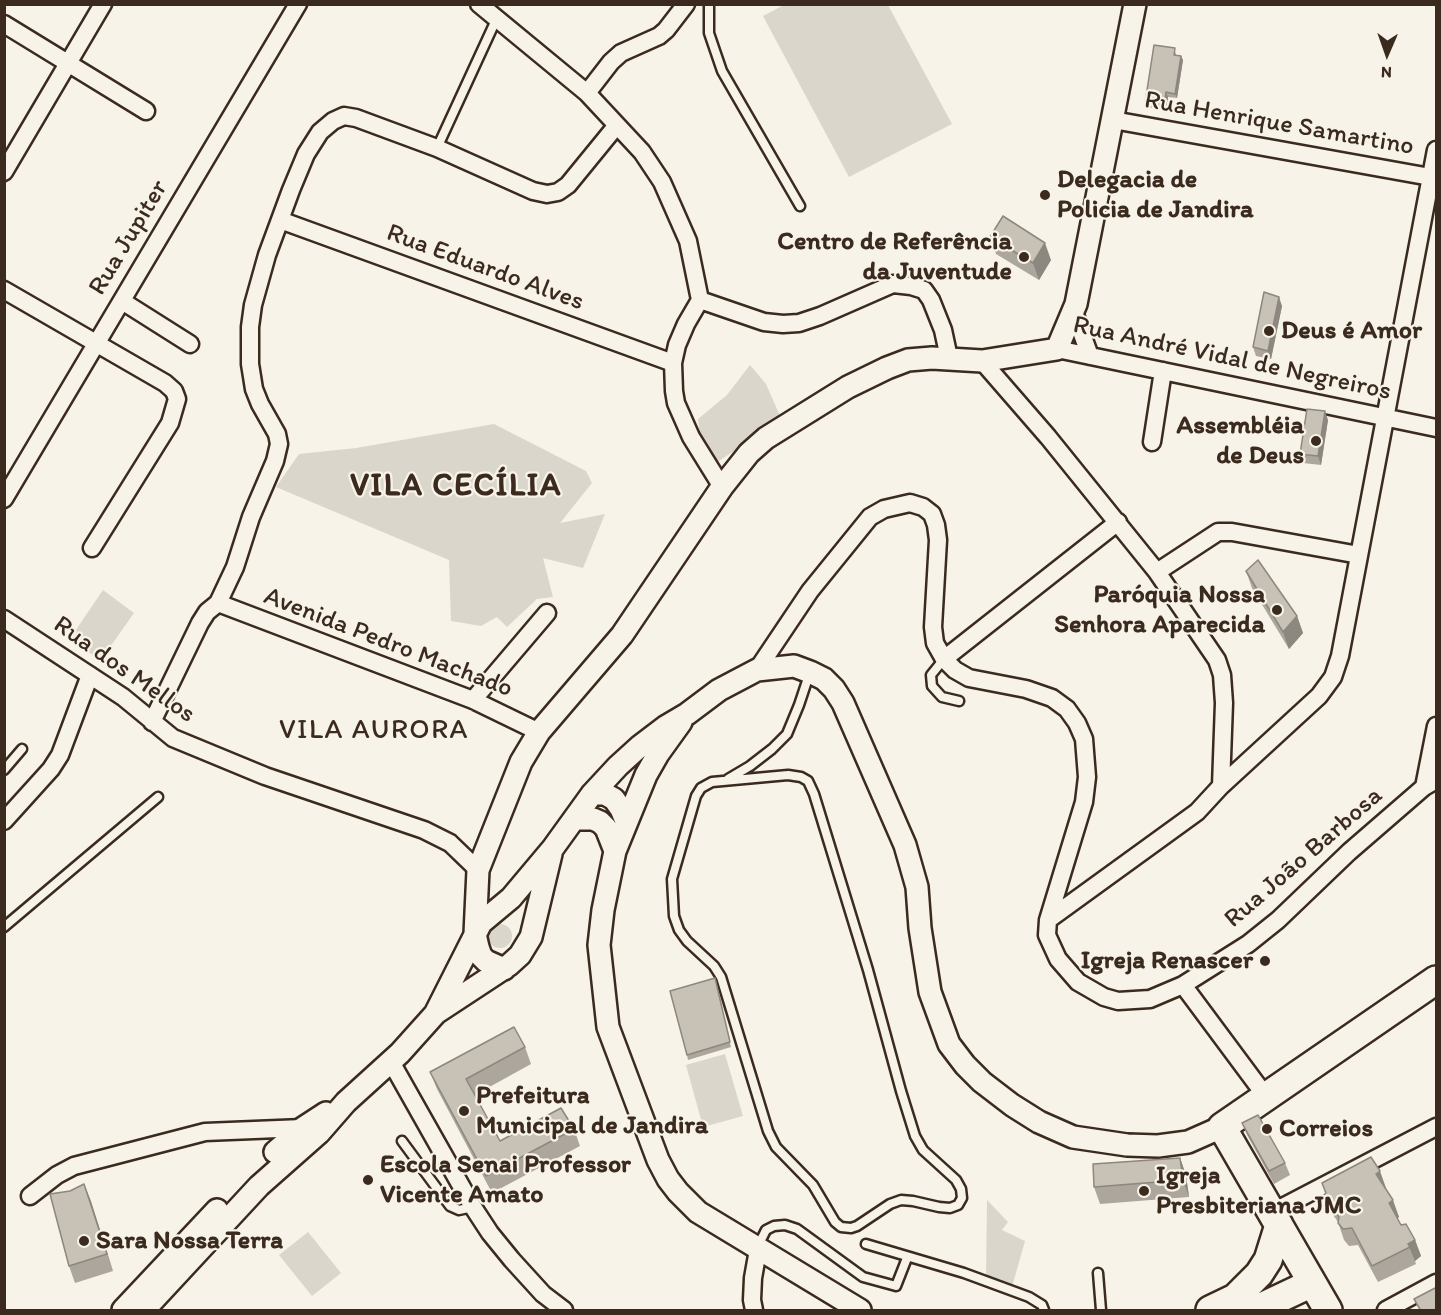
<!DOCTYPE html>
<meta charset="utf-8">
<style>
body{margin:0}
#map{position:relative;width:1441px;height:1315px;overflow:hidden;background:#f7f3e8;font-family:Itim,sans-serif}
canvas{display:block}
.frame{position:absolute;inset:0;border:6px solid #3b2a1e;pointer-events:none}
.north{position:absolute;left:1357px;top:24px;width:60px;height:60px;-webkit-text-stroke:4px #f7f3e8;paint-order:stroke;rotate:182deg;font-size:16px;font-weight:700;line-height:24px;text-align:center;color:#3b2a1e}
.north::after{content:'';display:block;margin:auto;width:21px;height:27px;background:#3b2a1e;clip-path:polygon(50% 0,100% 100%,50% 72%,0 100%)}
</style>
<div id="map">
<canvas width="1441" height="1315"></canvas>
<div class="frame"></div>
<div class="north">N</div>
</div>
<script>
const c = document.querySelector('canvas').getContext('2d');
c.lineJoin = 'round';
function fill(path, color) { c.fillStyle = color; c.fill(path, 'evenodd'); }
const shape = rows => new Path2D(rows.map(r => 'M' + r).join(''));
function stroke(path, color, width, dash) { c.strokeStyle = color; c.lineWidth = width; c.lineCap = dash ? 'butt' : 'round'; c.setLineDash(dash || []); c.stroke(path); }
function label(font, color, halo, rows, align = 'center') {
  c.font = font + ' Itim,sans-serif'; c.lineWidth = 4.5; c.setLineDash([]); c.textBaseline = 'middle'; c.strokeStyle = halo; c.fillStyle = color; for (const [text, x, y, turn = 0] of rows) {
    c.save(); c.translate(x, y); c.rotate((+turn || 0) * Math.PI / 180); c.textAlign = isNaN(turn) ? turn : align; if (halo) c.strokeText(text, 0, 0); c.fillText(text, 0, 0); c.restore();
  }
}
fill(shape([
 [784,5,888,5,952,124,849,177,763,16],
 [750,365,766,384,780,416,752,439,716,463,700,437,698,419,727,395],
 [494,424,586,471,592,483,560,523,605,514,583,568,543,558,553,597,537,599,507,627,497,617,481,626,451,621,449,560,276,487,299,454,356,448],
 [103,590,134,613,101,660,69,640],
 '488 936a12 12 0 1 1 24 0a12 12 0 1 1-24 0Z',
 [725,1054,743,1116,703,1127,686,1065],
 [987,1200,1008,1222,1002,1230,1025,1241,1012,1287,986,1279],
 [308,1232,341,1273,312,1296,279,1255]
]), '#dbd6cb');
const service = shape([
 [709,4,709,33,722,71,800,206],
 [437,148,496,20],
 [944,659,931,675,932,686,942,697,959,701],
 [4,770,22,749],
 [788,775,801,777,808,781,814,794,868,970,901,1091,915,1136,923,1150,956,1180,961,1189,962,1198,958,1205,950,1208,939,1207,913,1201,901,1200,890,1204,857,1226,851,1228,841,1227,835,1222,813,1185,776,1147,768,1131,721,977,714,966,687,941,679,930,674,916,672,879,696,796,701,788,712,782,788,775],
 [728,779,750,766,772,749,787,734,799,705,810,672],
 [4,927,158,797],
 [402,1141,450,1206,459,1210,473,1207],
 [866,1244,964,1273,1029,1297,1042,1305,1044,1310],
 [758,1246,766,1230,774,1226,785,1225,797,1229,863,1277,896,1286,907,1258],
 [1098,1273,1101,1310]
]);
const minor = shape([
 [479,4,587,93,642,152,662,182,688,241,700,300],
 [4,24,146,111],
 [587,93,611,62,621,53,659,36,666,30,686,4],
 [1113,120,1436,178],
 [4,172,103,4],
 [280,220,673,363],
 [4,290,165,383,174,391,177,399,170,423,92,548],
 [700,300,764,322,783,324,799,323,820,316,893,284,911,286,924,290,931,300,943,330,949,358],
 [700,300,686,324,677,345,673,363,674,391,676,403,691,437,722,487],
 [122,301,190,344],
 [1074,312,1090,356],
 [1057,349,1436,428],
 [982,361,1048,437,1157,572,1217,660,1222,675,1224,703,1221,786],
 [1152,442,1163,371],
 [4,499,298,4],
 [1157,572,1218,532,1232,532,1359,555],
 [218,603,473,700,539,732],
 [4,619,123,697,173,738,265,776,424,830,450,843,478,870],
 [944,659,1118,522],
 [757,670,810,591,870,517,884,509,910,503,923,507,932,514,936,525,938,540,933,627,935,643,944,659,955,670,969,678,1026,689,1052,698,1067,709,1077,723,1084,739,1087,777,1084,802,1048,920,1047,935,1058,959,1078,982,1104,997,1118,1001,1150,999,1183,985,1248,944,1278,920,1349,852,1424,787,1436,780],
 [473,700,547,613],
 [152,722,200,623,207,612,218,603,235,567,251,517,275,461,279,444,277,434,260,404,254,389,250,364,250,327,253,305,267,255,291,190,306,154,320,132,333,121,344,116,356,118,437,148,533,191,547,194,558,192,568,185,617,125],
 [1424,787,1436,726],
 [4,821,51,769,60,755,90,675],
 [1048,920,1197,812,1221,786,1319,696,1333,677,1340,656,1436,150],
 [1183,985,1267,1098],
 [390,1060,473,1207,490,1233,512,1260,543,1294,564,1310],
 [30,1196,57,1175,74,1166,205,1132,303,1128,309,1130],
 [1271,1213,1436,1127],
 [754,1310,752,1300,753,1278,758,1250],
 [1386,1310,1436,1283]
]);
const tertiary = shape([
 [681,722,658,754,646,775,615,851,603,910,599,945,608,1027,658,1160,668,1179,678,1192,698,1212,860,1310],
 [592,794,605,794,614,799,621,809,626,821],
 [574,819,593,819,600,822,606,828,615,851],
 [504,969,486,961,481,956,478,947,475,934,478,870,521,762,539,732,622,635,722,487,749,453,766,438,848,387,887,368,908,360,932,358,982,361,1057,349,1076,304,1135,4],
 [436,1013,509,965,520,955,531,937,551,854],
 [275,1152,303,1128,326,1113],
 [123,1310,217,1210],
 [144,1310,259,1186,319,1133,346,1102,400,1053,435,1014,481,923,511,898,553,848,592,794,618,766,640,746,665,727,687,714,719,690,757,670,794,666,810,672,824,679,834,689,843,703,905,845,917,887,920,928,930,992,949,1044,965,1065,982,1082,1012,1105,1039,1122,1073,1137,1127,1145,1158,1146,1188,1142,1222,1127]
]);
const primary = shape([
 [1210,1310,1235,1298,1259,1274,1268,1260,1279,1225],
 [1255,1310,1312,1283],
 [1328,1310,1222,1127,1436,980]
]);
stroke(service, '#3b2a1e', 13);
stroke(minor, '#3b2a1e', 21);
stroke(tertiary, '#3b2a1e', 26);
stroke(primary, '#3b2a1e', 32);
stroke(service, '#f7f3e8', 8);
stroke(minor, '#f7f3e8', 16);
stroke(tertiary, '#f7f3e8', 21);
stroke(primary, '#f7f3e8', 27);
fill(shape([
 [1176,52,1176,55,1183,60,1177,98,1168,97,1166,110,1147,107,1145,103],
 [990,237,1051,260,1039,280,996,254],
 [1282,306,1271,359,1256,356,1253,347],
 [1328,420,1321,465,1303,463,1300,454],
 [1246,571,1297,616,1303,633,1289,649,1252,588],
 [716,983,731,1047,688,1060,687,1055],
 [525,1047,531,1064,475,1095,500,1141,574,1129,580,1146,492,1193,437,1089,430,1072],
 [1242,1123,1285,1163,1290,1175,1274,1184,1247,1135],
 [1180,1158,1186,1175,1189,1197,1100,1204,1094,1187],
 [1322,1183,1386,1188,1385,1189,1399,1217,1397,1218,1401,1225,1415,1240,1421,1256,1415,1261,1416,1264,1378,1282,1358,1245,1349,1246,1344,1240,1338,1222,1331,1212],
 [84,1184,113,1271,75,1283,69,1266,70,1191]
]), '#aca69d');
fill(shape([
 [1181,56,1183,60,1177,98,1175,94],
 [1166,92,1168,97,1166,110,1164,106],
 [1045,243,1051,260,1039,280,1033,263],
 [1279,297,1282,306,1271,359,1268,351],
 [1325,411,1328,420,1321,465,1318,456],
 [1297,616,1303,633,1289,649,1283,632],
 [1180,1158,1186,1175,1189,1197,1183,1180],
 [1380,1171,1386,1188,1382,1191,1376,1174],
 [84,1184,91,1201,113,1271,107,1254],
 [1393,1200,1399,1217,1395,1220,1389,1203],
 [1415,1240,1421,1256,1415,1261,1408,1244]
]), '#8c877f');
const building = shape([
 [1154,45,1175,48,1174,55,1181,56,1175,94,1166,92,1164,106,1145,103,1154,45],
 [1003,216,1045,243,1033,263,990,237,1003,216],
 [1264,292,1279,297,1268,351,1253,347,1264,292],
 [1307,409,1325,411,1318,456,1300,454,1307,409],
 [1258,560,1297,616,1283,632,1246,571,1258,560],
 [715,978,730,1042,687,1055,670,991,715,978],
 [514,1027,525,1047,466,1079,500,1141,561,1108,574,1129,486,1176,430,1072,514,1027],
 [1258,1115,1285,1163,1269,1171,1242,1123,1258,1115],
 [1371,1157,1380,1171,1376,1174,1393,1200,1389,1203,1401,1225,1406,1224,1415,1240,1408,1244,1410,1247,1372,1266,1352,1228,1343,1229,1338,1223,1339,1217,1324,1195,1326,1193,1322,1183,1371,1157],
 [1180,1158,1183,1180,1094,1187,1093,1164,1180,1158],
 [84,1184,107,1254,69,1266,50,1194,70,1191,84,1184],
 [1437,1287,1437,1311,1421,1311,1414,1299,1437,1287]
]);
fill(building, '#c8c1b6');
stroke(building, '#8c877f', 1.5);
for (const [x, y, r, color] of [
 [1045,195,6,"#3b2a1e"],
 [1024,257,6,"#3b2a1e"],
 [1269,331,6,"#3b2a1e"],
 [1316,441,6,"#3b2a1e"],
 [1277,610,6,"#3b2a1e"],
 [1265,961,6,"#3b2a1e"],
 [464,1111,6,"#3b2a1e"],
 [1267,1129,6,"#3b2a1e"],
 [368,1180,6,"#3b2a1e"],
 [1144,1191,6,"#3b2a1e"],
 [84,1241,6,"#3b2a1e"]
]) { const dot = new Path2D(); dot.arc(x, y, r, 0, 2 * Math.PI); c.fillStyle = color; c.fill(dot); stroke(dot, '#f7f3e8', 2); }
label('26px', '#3b2a1e', '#f7f3e8', [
 ["Rua Henrique Samartino",1279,124,10],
 ["Rua Jupiter",129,238,-59],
 ["Rua Eduardo Alves",485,268,20],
 ["Rua André Vidal de Negreiros",1232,359,12],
 ["Avenida Pedro Machado",388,643,21],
 ["Rua dos Mellos",124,670,35],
 ["Rua João Barbosa",1304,858,-41]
]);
label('bold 26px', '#3b2a1e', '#f7f3e8', [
 ["Delegacia de",1057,180],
 ["Policia de Jandira",1057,210],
 ["Centro de Referência",1012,242,"right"],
 ["da Juventude",1012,272,"right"],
 ["Deus é Amor",1281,331],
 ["Assembléia",1304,426,"right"],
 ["de Deus",1304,456,"right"],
 ["Paróquia Nossa",1265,595,"right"],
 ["Senhora Aparecida",1265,625,"right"],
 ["Igreja Renascer",1253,961,"right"],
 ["Prefeitura",476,1096],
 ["Municipal de Jandira",476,1126],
 ["Correios",1279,1129],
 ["Escola Senai Professor",380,1165],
 ["Vicente Amato",380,1195],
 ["Igreja",1156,1176],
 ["Presbiteriana JMC",1156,1206],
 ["Sara Nossa Terra",96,1241]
], 'left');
c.letterSpacing = '1.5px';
label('28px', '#3b2a1e', '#f7f3e8', [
 ["VILA AURORA",374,731]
]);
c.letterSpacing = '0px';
c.letterSpacing = '1.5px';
label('bold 32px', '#3b2a1e', '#f7f3e8', [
 ["VILA CECÍLIA",456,487]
]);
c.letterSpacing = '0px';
</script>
